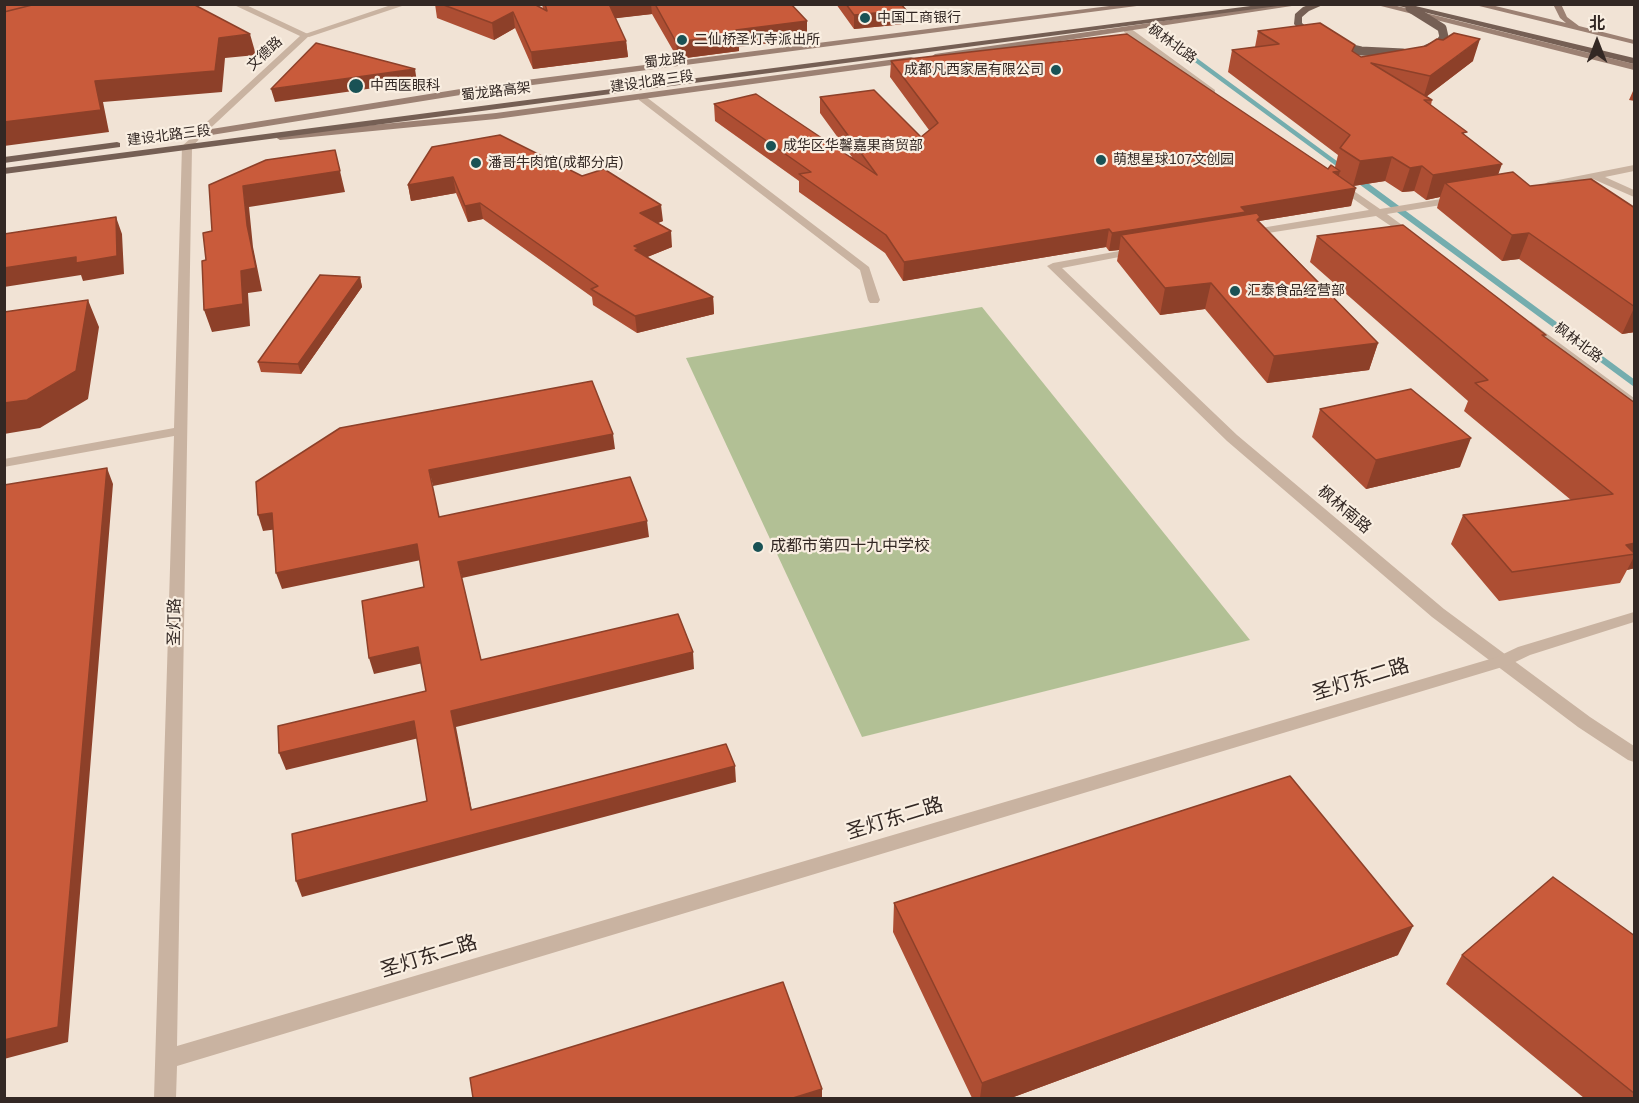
<!DOCTYPE html>
<meta charset="utf-8">
<style>
body{margin:0}
#map{position:relative;width:1639px;height:1103px;overflow:hidden;background:#f1e3d5;font-family:Arial,"Noto Sans SC",sans-serif}
canvas{display:block}
.frame{position:absolute;inset:0;border:6px solid #332824;pointer-events:none}
.north{position:absolute;left:1567px;top:12px;width:60px;height:60px;-webkit-text-stroke:4px #f9eee1;paint-order:stroke;rotate:0deg;font-size:16px;font-weight:700;line-height:24px;text-align:center;color:#332824}
.north::after{content:'';display:block;margin:auto;width:21px;height:27px;background:#332824;clip-path:polygon(50% 0,100% 100%,50% 72%,0 100%)}
</style>
<div id="map">
<canvas width="1639" height="1103"></canvas>
<div class="frame"></div>
<div class="north">北</div>
</div>
<script>
const c = document.querySelector('canvas').getContext('2d');
c.lineJoin = 'round';
function fill(path, color) { c.fillStyle = color; c.fill(path, 'evenodd'); }
const shape = rows => new Path2D(rows.map(r => 'M' + r).join(''));
function stroke(path, color, width, dash) { c.strokeStyle = color; c.lineWidth = width; c.lineCap = dash ? 'butt' : 'round'; c.setLineDash(dash || []); c.stroke(path); }
function label(font, color, halo, rows, align = 'center') {
  c.font = font + ' Arial,"Noto Sans SC",sans-serif'; c.lineWidth = 4.5; c.setLineDash([]); c.textBaseline = 'middle'; c.strokeStyle = halo; c.fillStyle = color; for (const [text, x, y, turn = 0] of rows) {
    c.save(); c.translate(x, y); c.rotate((+turn || 0) * Math.PI / 180); c.textAlign = isNaN(turn) ? turn : align; if (halo) c.strokeText(text, 0, 0); c.fillText(text, 0, 0); c.restore();
  }
}
fill(shape([
 [982,307,1250,640,862,737,686,358]
]), '#b2c095');
stroke(shape([
 [1174,44,1344,169],
 [1356,178,1362,182]
]), '#74adae', 4.5);
stroke(shape([
 [1360,181,1634,383]
]), '#74adae', 6);
fill(shape([
 [232,4,244,4,310,35,202,136,196,136,196,132,300,36,232,4],
 [1124,28,1130,28,1215,90,1215,94,1209,94,1124,32,1124,28],
 [639,96,645,96,869,267,880,300,878,303,870,303,868,300,860,270,639,100,639,96],
 [1634,165,1634,171,1605,177,1634,190,1634,197,1593,179,1548,188,1543,185,1548,182,1634,165],
 [1338,180,1380,209,1459,196,1464,199,1459,202,1387,214,1417,236,1419,238,1413,241,1376,216,1249,236,1244,233,1249,230,1369,210,1334,185,1334,181,1338,180],
 [1136,248,1142,251,1140,253,1062,268,1237,435,1444,609,1590,717,1634,746,1634,762,1628,760,1578,727,1432,617,1227,441,1047,266,1053,263,1136,248],
 [1531,322,1634,398,1634,408,1629,407,1527,329,1525,326,1531,322]
]), '#c9b3a1');
fill(shape([
 [394,4,408,4,309,37,302,35,394,4],
 [199,131,204,134,192,147,177,1046,1497,657,1518,647,1634,612,1634,622,1530,655,1509,665,177,1066,176,1098,154,1098,174,436,4,467,4,459,174,428,182,146,199,131]
]), '#c9b3a1');
fill(shape([
 [1125,4,1152,4,479,92,199,137,194,134,199,131,479,86,1125,4],
 [1281,4,1305,4,935,60,931,57,935,54,1281,4],
 [1373,4,1389,4,1634,64,1634,70,1373,4],
 [1471,4,1487,4,1566,23,1560,18,1553,4,1561,4,1567,17,1579,26,1634,40,1634,44,1471,4],
 [911,57,914,58,914,62,496,119,280,140,275,137,280,134,496,113,911,57]
]), '#9c8173');
fill(shape([
 [1266,4,1293,4,4,174,4,168,1266,4],
 [1311,4,1325,4,1309,11,1302,17,1302,23,1320,38,1316,41,1303,34,1294,24,1295,14,1303,7,1311,4],
 [1391,4,1407,4,1634,58,1634,64,1391,4],
 [117,142,120,143,120,147,4,163,4,157,117,142]
]), '#755f54');
stroke(shape([
 [1410,8,1442,28,1444,37,1439,44,1427,49],
 [1339,46,1361,51,1403,53]
]), '#755f54', 9);
fill(shape([
 [435,4,534,4,543,9,542,4,791,4,807,21,807,38,739,47,739,51,678,59,652,14,615,18,626,41,628,57,533,69,515,28,494,40,437,18],
 [836,4,901,4,905,24,854,29],
 [1258,31,1355,45,1353,52,1361,57,1473,61,1426,97,1432,100,1431,105,1466,136,1498,175,1530,186,1635,208,1635,332,1622,334,1519,259,1502,261,1437,208,1440,197,1426,200,1414,191,1402,192,1385,181,1353,186,1351,206,1259,221,1378,343,1369,370,1267,383,1205,309,1160,315,1117,261,1119,250,1109,251,1106,247,903,281,885,253,799,192,799,181,715,121,714,104,852,157,820,113,820,97,921,137,929,130,890,77,891,61,1328,169,1335,167,1338,155,1228,72,1232,50,1255,47],
 [1635,90,1635,101,1629,100,1633,91],
 [432,147,663,221,658,223,672,247,647,257,713,297,714,314,637,333,593,305,592,297,483,219,468,222,456,193,411,201,408,185],
 [1317,236,1545,338,1635,403,1635,568,1627,570,1620,583,1499,601,1451,544,1463,515,1571,500,1464,411,1468,401,1310,262],
 [360,277,362,287,301,374,261,372,258,362],
 [1320,409,1460,467,1366,489,1312,437],
 [894,903,1398,955,1011,1098,972,1098,893,932],
 [1635,936,1635,1098,1584,1098,1446,984,1462,955]
]), '#ad4e33');
fill(shape([
 [608,4,651,4,652,14,610,19],
 [906,10,905,24,854,29,854,15],
 [513,12,515,28,494,40,492,23],
 [807,21,807,38,739,47,739,51,678,59,676,42,736,30],
 [250,34,256,55,225,58,222,92,103,102,109,132,4,146,4,122,95,81,219,38],
 [1480,39,1473,61,1423,99,1430,76],
 [626,41,628,57,533,69,531,52],
 [415,69,417,82,275,102,271,89],
 [335,150,345,192,249,207,253,247,262,291,248,293,250,326,212,332,204,310,241,271,247,225,243,186],
 [1392,157,1385,181,1353,186,1360,161],
 [1502,164,1493,189,1445,183,1440,197,1426,200,1433,175],
 [1422,166,1414,191,1402,192,1410,168],
 [1340,171,1335,189,1333,172],
 [453,177,456,193,411,201,408,185],
 [1356,188,1351,206,1259,221,1254,242,1121,235,1119,250,1109,251,1112,233,1241,207],
 [480,203,483,219,468,222,465,206],
 [661,205,663,221,642,229,640,213],
 [116,217,122,234,124,274,83,281,81,275,4,287,4,268],
 [1109,229,1106,247,903,281,904,262],
 [671,231,672,247,640,260,640,265,634,246],
 [1529,233,1519,259,1502,261,1512,235],
 [360,277,362,287,301,374,298,364],
 [1211,283,1205,309,1160,315,1165,288],
 [713,297,714,314,637,333,635,316],
 [88,300,99,327,88,399,40,428,4,434,4,403],
 [1635,307,1635,332,1622,334,1634,308],
 [1378,343,1369,370,1267,383,1274,356],
 [613,434,615,449,433,486,429,470],
 [1471,438,1460,467,1366,489,1376,460],
 [107,468,113,484,68,1042,4,1059,4,1040],
 [272,513,278,529,263,531,258,515],
 [647,521,649,537,462,578,458,562],
 [1635,543,1635,554,1626,545],
 [417,544,421,560,282,589,276,573],
 [1635,555,1635,568,1627,570],
 [418,647,423,663,374,674,369,658],
 [693,652,694,669,456,727,475,826,471,810,451,711],
 [414,721,419,738,286,770,279,753],
 [735,766,736,782,302,897,296,881],
 [1413,926,1398,955,1011,1098,980,1098,982,1083],
 [822,1089,822,1098,793,1098]
]), '#8d4029');
const building = shape([
 [4,4,36,4,4,12,4,4],
 [36,4,193,4,250,34,219,38,215,71,95,81,101,110,4,122,4,12,36,4],
 [441,4,534,4,547,11,545,4,609,4,626,41,531,52,513,12,492,23,441,4],
 [655,4,791,4,807,21,736,30,739,34,676,42,655,4],
 [846,4,901,4,906,10,854,15,846,4],
 [1320,23,1355,45,1352,51,1361,57,1426,46,1437,39,1443,40,1454,33,1480,39,1430,76,1371,63,1432,100,1424,100,1467,132,1462,133,1502,164,1433,175,1422,166,1410,168,1392,157,1360,161,1340,148,1350,135,1232,50,1279,44,1258,31,1320,23],
 [1127,34,1328,169,1331,165,1340,171,1333,172,1356,188,1241,207,1246,212,1112,233,1109,229,904,262,886,235,799,174,811,172,714,104,756,94,877,175,820,97,874,90,921,137,938,123,891,61,1127,34],
 [316,43,415,69,271,89,316,43],
 [500,135,582,176,604,169,661,205,640,213,671,231,634,246,639,248,635,250,713,297,635,316,591,289,598,286,480,203,465,206,453,177,408,185,432,147,500,135],
 [335,150,340,171,243,186,247,225,256,268,241,271,243,304,204,310,202,261,206,260,203,233,212,231,209,185,266,160,335,150],
 [1513,172,1530,186,1591,179,1635,208,1635,307,1529,233,1512,235,1445,183,1513,172],
 [1257,213,1260,217,1257,220,1378,343,1274,356,1211,283,1165,288,1121,235,1257,213],
 [116,217,117,256,76,263,76,257,4,268,4,234,116,217],
 [1403,225,1546,335,1542,335,1635,403,1635,543,1626,545,1635,554,1512,572,1463,515,1613,494,1475,383,1488,380,1317,236,1403,225],
 [320,275,360,277,298,364,258,362,320,275],
 [88,300,76,371,27,400,4,403,4,312,88,300],
 [592,381,613,434,429,470,439,517,630,477,647,521,458,562,481,660,678,614,693,652,451,711,471,810,726,744,735,766,296,881,292,834,427,801,414,721,279,753,278,726,426,691,418,647,369,658,362,601,424,587,417,544,276,573,272,513,258,515,256,482,340,428,592,381],
 [1411,389,1471,438,1376,460,1320,409,1411,389],
 [107,468,58,1027,4,1040,4,485,107,468],
 [1290,776,1413,926,982,1083,894,903,1290,776],
 [1553,877,1635,936,1635,1094,1462,955,1553,877],
 [783,982,822,1089,793,1098,473,1098,470,1078,783,982]
]);
fill(building, '#c95b3b');
stroke(building, '#8d4029', 1.5);
for (const [x, y, r, color] of [
 [865,18,6,"#195255"],
 [682,40,6,"#195255"],
 [1056,70,6,"#195255"],
 [356,86,8,"#195255"],
 [771,146,6,"#195255"],
 [1101,160,6,"#195255"],
 [476,163,6,"#195255"],
 [1235,291,6,"#195255"],
 [758,547,6,"#195255"]
]) { const dot = new Path2D(); dot.arc(x, y, r, 0, 2 * Math.PI); c.fillStyle = color; c.fill(dot); stroke(dot, '#f9eee1', 2); }
label('14px', '#332824', '#f9eee1', [
 ["中国工商银行",877,18],
 ["二仙桥圣灯寺派出所",694,40],
 ["成都凡西家居有限公司",1044,70,"right"],
 ["中西医眼科",370,86],
 ["成华区华馨嘉果商贸部",783,146],
 ["萌想星球107文创园",1113,160],
 ["潘哥牛肉馆(成都分店)",488,163],
 ["汇泰食品经营部",1247,291]
], 'left');
label('14px', '#332824', '#f9eee1', [
 ["枫林北路",1172,44,36],
 ["文德路",265,54,-43],
 ["蜀龙路",665,61,-7],
 ["建设北路三段",652,82,-8],
 ["蜀龙路高架",496,92,-7],
 ["建设北路三段",169,136,-7],
 ["枫林北路",1578,343,37]
]);
label('16px', '#332824', '#f9eee1', [
 ["枫林南路",1344,510,40],
 ["圣灯路",175,622,-89]
]);
label('16px', '#332824', '#f9eee1', [
 ["成都市第四十九中学校",770,547]
], 'left');
label('20px', '#332824', '#f9eee1', [
 ["圣灯东二路",1361,680,-17],
 ["圣灯东二路",895,819,-17],
 ["圣灯东二路",429,957,-17]
]);
</script>
